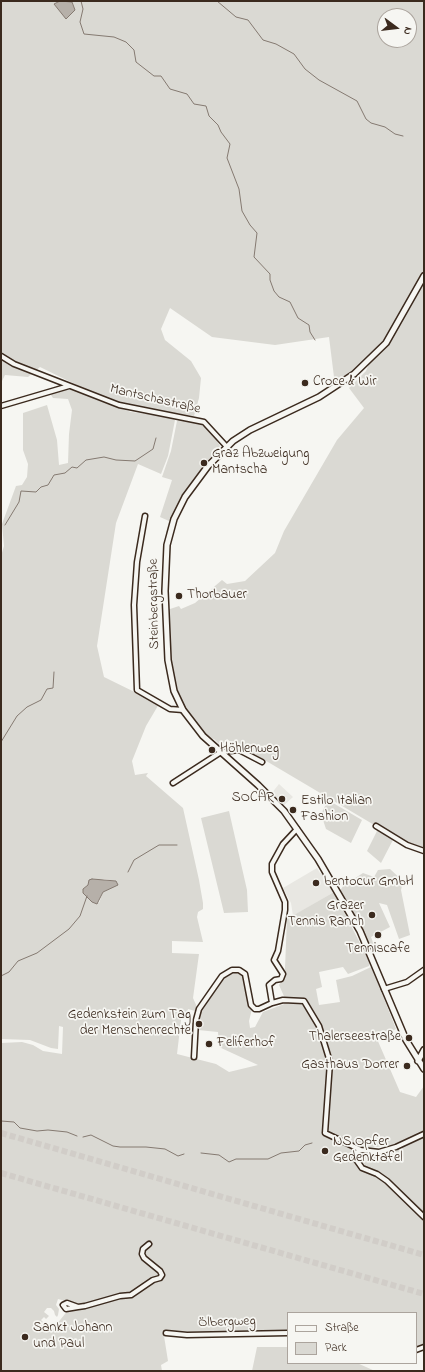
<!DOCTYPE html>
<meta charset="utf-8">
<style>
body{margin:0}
#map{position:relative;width:425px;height:1372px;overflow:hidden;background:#f6f6f2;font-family:"Indie Flower",sans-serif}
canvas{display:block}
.frame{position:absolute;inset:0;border:2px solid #3b2a1e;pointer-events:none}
.legend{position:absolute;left:287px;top:1312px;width:130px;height:52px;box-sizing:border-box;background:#f6f6f2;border:1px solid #aba49d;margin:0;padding:5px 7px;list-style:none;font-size:12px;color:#3b2a1e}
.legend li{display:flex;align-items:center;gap:8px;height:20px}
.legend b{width:20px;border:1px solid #aba49d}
.north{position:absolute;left:377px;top:8px;width:40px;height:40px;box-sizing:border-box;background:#f6f6f2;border:1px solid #aba49d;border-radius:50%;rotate:105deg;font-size:11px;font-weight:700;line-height:16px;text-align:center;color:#3b2a1e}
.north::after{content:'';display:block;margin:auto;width:14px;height:18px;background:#3b2a1e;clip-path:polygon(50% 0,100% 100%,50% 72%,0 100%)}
</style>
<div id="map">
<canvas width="425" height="1372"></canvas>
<div class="frame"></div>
<ul class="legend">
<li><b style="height:5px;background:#f6f6f2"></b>Straße</li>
<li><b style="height:11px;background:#dad9d3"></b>Park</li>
</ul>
<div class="north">N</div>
</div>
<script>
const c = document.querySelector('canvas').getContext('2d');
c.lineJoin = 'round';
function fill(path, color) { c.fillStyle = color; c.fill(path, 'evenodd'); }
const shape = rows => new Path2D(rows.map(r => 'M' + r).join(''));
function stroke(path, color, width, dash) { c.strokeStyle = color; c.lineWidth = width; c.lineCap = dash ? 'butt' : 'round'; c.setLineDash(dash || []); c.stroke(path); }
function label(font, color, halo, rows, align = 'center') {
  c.font = font + ' "Indie Flower",sans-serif'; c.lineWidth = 3.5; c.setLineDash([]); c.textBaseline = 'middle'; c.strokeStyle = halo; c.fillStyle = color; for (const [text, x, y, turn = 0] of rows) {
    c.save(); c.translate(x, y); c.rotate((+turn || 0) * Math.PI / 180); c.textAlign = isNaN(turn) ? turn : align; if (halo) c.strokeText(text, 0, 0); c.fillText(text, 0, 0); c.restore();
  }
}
fill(shape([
 [279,784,293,797,282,807,271,794],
 [317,868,320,873,322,872,334,892,293,916,291,903,283,888]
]), '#e8e7e2');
fill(shape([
 [1,1,60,1,54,4,75,10,72,1,424,1,424,271,393,328,375,351,353,372,335,385,329,337,275,345,212,337,170,308,161,329,165,340,191,361,201,378,199,398,194,416,131,406,91,392,40,367,28,377,5,375,2,381],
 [385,16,409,16,409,40,385,40],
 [424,280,424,850,408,845,246,749,239,749,227,739,221,746,214,739,209,738,191,718,178,694,171,663,167,610,179,606,181,609,195,603,222,580,227,584,245,581,275,553,284,531,337,440,364,408,349,388,366,371,369,364,397,330],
 [75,389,97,400,131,412,172,417,175,420,168,456,161,474,138,464,116,523,97,646,104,677,159,704,146,726,132,761,135,775,148,773,146,776,183,808,199,880,203,903,203,909,198,912,197,917,203,942,172,941,172,953,199,954,193,998,197,1007,195,1011,188,1009,187,1013,182,1012,177,1054,216,1064,229,1072,258,1065,219,1047,218,1032,198,1030,200,1012,223,977,232,972,239,972,243,976,247,985,249,1005,252,1009,249,1021,250,1028,255,1027,263,1012,287,1003,279,985,284,977,285,968,287,919,334,892,370,963,369,966,348,974,343,967,319,972,322,987,316,989,319,1005,340,1002,336,980,352,976,371,967,372,968,396,1029,377,1039,400,1092,416,1097,424,1086,424,1132,392,1145,369,1148,377,1154,402,1148,424,1137,424,1346,416,1347,416,1313,288,1313,288,1331,205,1333,171,1331,164,1336,168,1361,161,1365,162,1371,1,1371,1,1043,22,1042,33,1045,43,1051,62,1054,63,1027,59,1026,58,1049,51,1048,30,1040,1,1039,1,556,4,546,2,524,16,486,22,485,27,477,28,464,23,450,23,413,47,405,57,440,59,465,68,463,69,434,72,410,68,399,53,398,51,395,55,391],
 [104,879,116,881,103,892,99,903,83,889,99,880],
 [58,1299,69,1302,69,1309,52,1330,48,1330,48,1326,45,1323,43,1325,41,1324,43,1322,41,1320,44,1317,46,1319,49,1316,44,1312,47,1308,51,1308,54,1311,55,1315,57,1317,58,1315,59,1309,56,1305],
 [180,419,199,423,206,426,211,431,220,446,216,452,202,466,199,474,180,502,167,533,166,533,169,521,160,517,172,480,162,477,171,451,177,421],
 [328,800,362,820,351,843,326,829,321,814],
 [229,811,247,890,248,912,224,913,201,818],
 [378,829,394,838,381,863,367,851],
 [390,869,403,881,401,890,410,935,399,939,387,905,379,903,390,927,371,937,375,948,372,949,340,891,343,886,363,873,374,877,378,870],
 [257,1347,288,1347,288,1363,357,1363,375,1371,252,1371]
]), '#dad9d3');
const water = shape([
 [60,1,72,2,75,10,66,19,54,4,60,1],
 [92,879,116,881,118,885,103,892,97,904,92,902,83,893,83,889,88,885,89,880,92,879]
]);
fill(water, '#b6b0a9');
stroke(water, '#857a71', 1);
stroke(shape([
 [81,1,83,9,80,22,84,34,114,37,126,42,134,50,136,62,154,76,161,76,170,89,187,94,194,104,206,106,209,116,218,125,221,132,230,144,227,158,239,189,242,211,250,225,257,233,254,257,270,274,270,280,274,291,279,297,290,302,298,318,309,325,310,332,315,340],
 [217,1,236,17,248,20,263,40,276,44,294,54,305,69,319,80,357,101,366,119,371,123,385,127,395,134,403,136],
 [5,525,19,502,21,491,36,492,41,487,48,485,54,475,65,473,72,467,77,468,86,460,104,457,116,460,135,461,153,449,156,438],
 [1,742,17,716,27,707,41,700,47,689,53,688,54,672],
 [128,872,134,860,159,845,177,845],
 [1,976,9,972,18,961,37,953,69,929,80,916,87,896],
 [1,1121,14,1122,20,1128,37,1131,48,1130,67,1132,77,1136],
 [83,1137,91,1135,113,1146,120,1147,146,1147,165,1149,178,1156,184,1154],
 [201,1153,219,1155,229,1162,236,1159,268,1159,281,1153,299,1151,305,1145,312,1143]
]), '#857a71', 1);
stroke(shape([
 [1,1133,424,1255],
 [1,1173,424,1294]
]), '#d1cdc8', 6, [6, 3]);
const minor = shape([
 [1,356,14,364,119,405,204,422,227,447],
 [1,406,69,386],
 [145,516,137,562,134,605,137,690,170,709,183,710],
 [173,783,221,752,239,750,262,762],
 [376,826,407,845,424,851],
 [384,989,407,982,424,970],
 [272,1003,269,985,275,980,281,979,283,974,274,960,278,951,285,910,285,902,272,872,272,864,283,844,297,829],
 [194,1057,196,1020,199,1009,222,976,232,970,239,970,245,974,251,1005,255,1009,259,1009,272,1003,283,1000,304,1001,319,1026,330,1062,325,1133,361,1150],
 [424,1134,396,1147,379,1152,361,1150,357,1152,355,1158,362,1168,377,1174,387,1181,424,1217],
 [78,1307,66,1309,63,1305,67,1303,78,1307,85,1306,120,1296,131,1295,153,1280,160,1278,162,1275,160,1271,144,1258,142,1254,143,1249,149,1244],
 [166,1333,187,1335,288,1333],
 [416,1350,424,1347]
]);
const major = shape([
 [424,276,386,343,354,374,319,397,250,430,233,441,208,466,185,497,174,519,167,545,165,591,168,660,174,691,183,710,203,736,258,785,284,811,318,859,360,931,406,1040,424,1069],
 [418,1061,424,1050]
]);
stroke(minor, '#3b2a1e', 7);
stroke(major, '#3b2a1e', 8);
stroke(minor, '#f6f6f2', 4);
stroke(major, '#f6f6f2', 5);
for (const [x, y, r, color] of [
 [305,383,4,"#3b2a1e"],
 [204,463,4,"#3b2a1e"],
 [179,596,4,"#3b2a1e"],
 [212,750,4,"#3b2a1e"],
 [282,799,4,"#3b2a1e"],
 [293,810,4,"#3b2a1e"],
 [316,883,4,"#3b2a1e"],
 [372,915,4,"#3b2a1e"],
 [378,935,4,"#3b2a1e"],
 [199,1024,4,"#3b2a1e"],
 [409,1038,4,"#3b2a1e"],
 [209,1044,4,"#3b2a1e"],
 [407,1066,4,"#3b2a1e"],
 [325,1151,4,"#3b2a1e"],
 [25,1337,4,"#3b2a1e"]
]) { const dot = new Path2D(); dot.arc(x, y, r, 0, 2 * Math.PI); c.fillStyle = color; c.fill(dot); stroke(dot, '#f6f6f2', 1.5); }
label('14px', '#3b2a1e', '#f6f6f2', [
 ["Croce & Wir",313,383],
 ["Graz Abzweigung",212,455],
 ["Mantscha",212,471],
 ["Thorbauer",187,596],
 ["Höhlenweg",220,750],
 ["SOCAR",274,799,"right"],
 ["Estilo Italian",301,802],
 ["Fashion",301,818],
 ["bentocur GmbH",324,883],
 ["Grazer",364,907,"right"],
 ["Tennis Ranch",364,923,"right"],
 ["Tenniscafe",378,950,"center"],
 ["Gedenkstein zum Tag",191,1016,"right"],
 ["der Menschenrechte",191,1032,"right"],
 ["Thalerseestraße",401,1038,"right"],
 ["Feliferhof",217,1044],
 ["Gasthaus Dorrer",399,1066,"right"],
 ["NS Opfer",333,1143],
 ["Gedenktafel",333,1159],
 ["Sankt Johann",33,1329],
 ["und Paul",33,1345]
], 'left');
label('14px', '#3b2a1e', '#f6f6f2', [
 ["Mantschastraße",155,400,13],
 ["Steinbergstraße",155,604,-91],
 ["Ölbergweg",227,1323,-2]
]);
</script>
